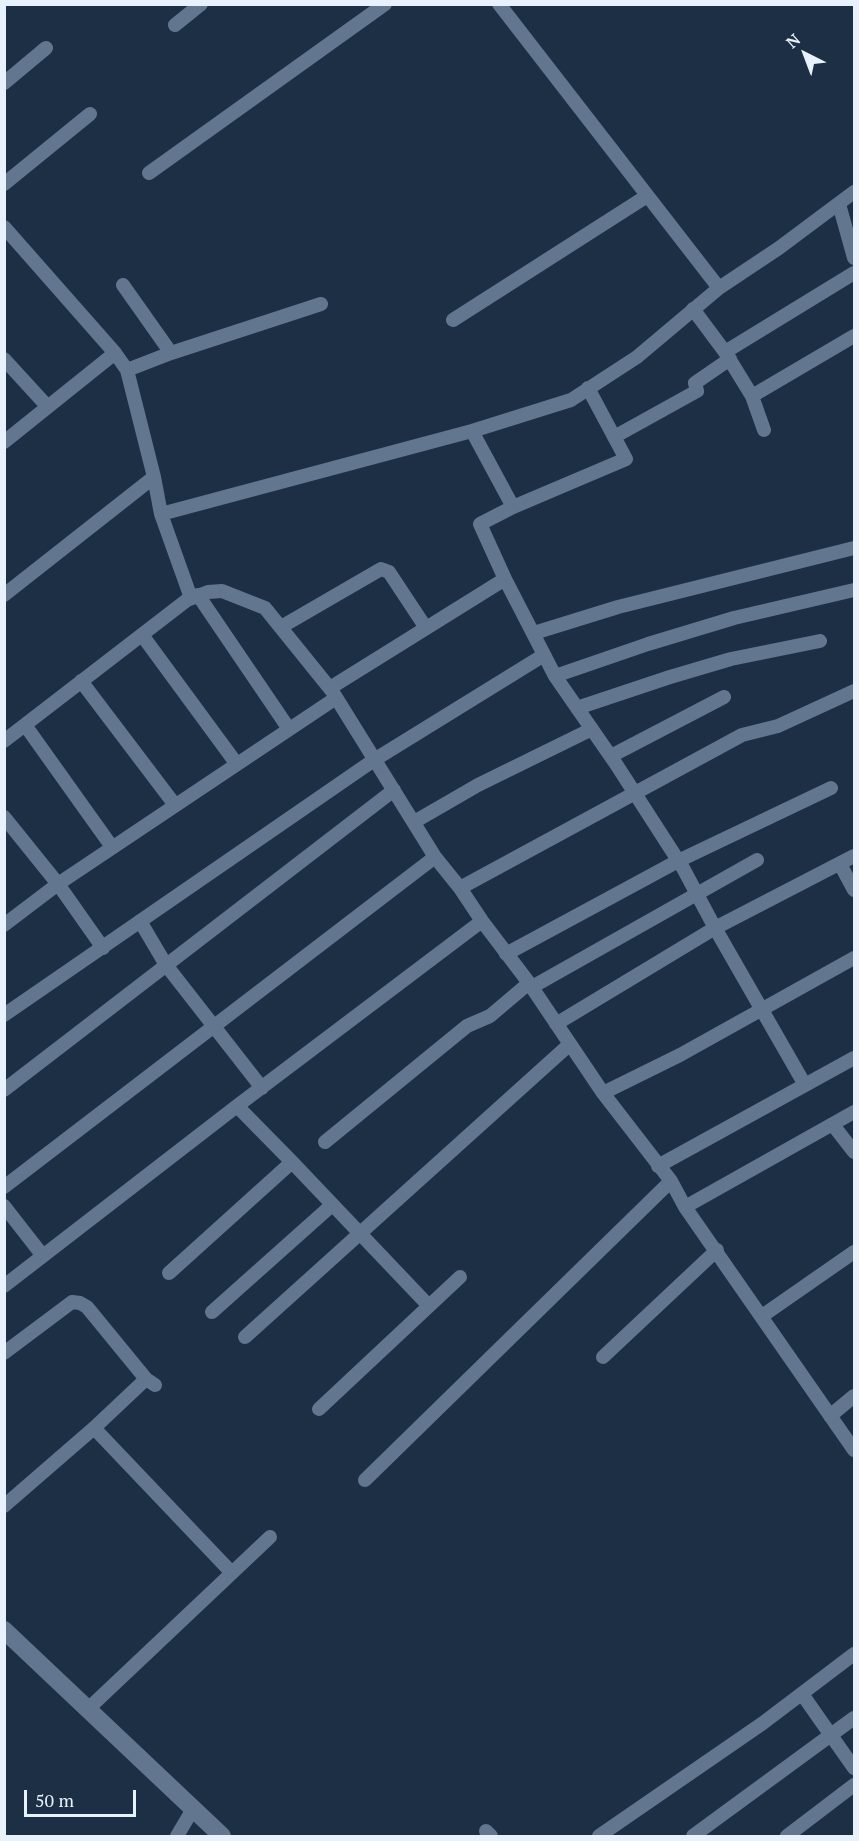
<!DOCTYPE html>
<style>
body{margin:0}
#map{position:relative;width:859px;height:1841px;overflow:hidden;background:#1d2f44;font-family:"PT Serif",serif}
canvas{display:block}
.frame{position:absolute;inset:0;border:6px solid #e8f2fd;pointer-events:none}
.north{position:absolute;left:775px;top:24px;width:60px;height:60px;-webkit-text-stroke:4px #1d2f44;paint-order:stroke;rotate:318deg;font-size:16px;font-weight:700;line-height:24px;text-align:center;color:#e8f2fd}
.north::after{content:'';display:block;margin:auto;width:21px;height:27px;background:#e8f2fd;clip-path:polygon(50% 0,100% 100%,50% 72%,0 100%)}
.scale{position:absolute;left:24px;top:1790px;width:112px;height:27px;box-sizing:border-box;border:3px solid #e8f2fd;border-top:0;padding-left:8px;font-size:18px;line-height:21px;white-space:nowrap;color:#e8f2fd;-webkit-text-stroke:4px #1d2f44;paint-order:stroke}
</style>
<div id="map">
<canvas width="859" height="1841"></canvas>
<div class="frame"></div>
<div class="north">N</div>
<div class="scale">50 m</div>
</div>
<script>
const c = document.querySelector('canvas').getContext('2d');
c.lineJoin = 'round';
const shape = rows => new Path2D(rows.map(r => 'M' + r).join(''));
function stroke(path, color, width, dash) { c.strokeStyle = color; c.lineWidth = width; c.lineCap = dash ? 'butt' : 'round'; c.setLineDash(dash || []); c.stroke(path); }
stroke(shape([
 [499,4,719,288],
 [175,25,201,4],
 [4,83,46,48],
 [149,173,385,4],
 [4,184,90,114],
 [839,204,854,258],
 [4,227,115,353,127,370,154,477,161,514,191,598],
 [123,285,171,353],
 [693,309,725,352,752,396,764,430],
 [453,320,647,196],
 [725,352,854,273],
 [4,359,47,406],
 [127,370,171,353,321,304],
 [588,388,626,459,513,507,480,524,505,579,555,676,616,764,683,868,715,928,805,1085],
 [752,396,854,336],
 [472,431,513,507],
 [614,437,697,391,695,383,730,359],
 [4,442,115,353],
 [161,514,472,431,571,400,637,357,719,288,779,248,854,192],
 [4,595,154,477],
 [198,595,289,729],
 [281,627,381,569,389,572,426,628],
 [534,633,618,607,854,548],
 [142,635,236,763],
 [555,676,648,644,734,618,854,590],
 [81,681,175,805],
 [330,688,505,579],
 [577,708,670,677,731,659,820,641],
 [25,725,112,847],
 [4,741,187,600,208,592,222,591,265,608,332,691,435,857,460,888,482,921,529,983,603,1093,671,1181,685,1207,854,1450],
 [611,756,724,697],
 [4,817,58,884,103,948],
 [414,822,478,785,592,729],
 [840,864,854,890],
 [460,888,742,735,778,726,854,691],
 [140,921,166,965,262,1088],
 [4,925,58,884,336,698],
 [506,954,678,861,831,788],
 [532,987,757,860],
 [4,1015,374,760,544,655],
 [556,1024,715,928,854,856],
 [4,1090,394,790],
 [603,1093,680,1055,854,958],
 [237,1106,292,1162,429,1306],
 [833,1125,854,1152],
 [325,1142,467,1026,490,1016,529,983],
 [658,1166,854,1058],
 [4,1187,435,857],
 [4,1206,43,1256],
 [685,1207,854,1112],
 [169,1273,292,1162],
 [4,1286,237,1106,482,921],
 [212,1312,332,1205],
 [762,1316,854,1252],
 [245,1337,570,1044],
 [4,1353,72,1302,80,1303,87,1307,146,1379,155,1385],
 [603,1357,717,1250],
 [319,1409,460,1277],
 [830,1416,854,1396],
 [94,1428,232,1573],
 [365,1480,671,1181],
 [4,1506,94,1428,146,1379],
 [802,1694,854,1768],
 [88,1709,270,1537],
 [486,1831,491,1836],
 [177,1836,193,1809],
 [599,1836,763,1723,854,1654],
 [693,1836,854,1718],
 [787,1836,854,1785]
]), '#62768f', 14);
stroke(shape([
 [4,1630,222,1836]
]), '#62768f', 18);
</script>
